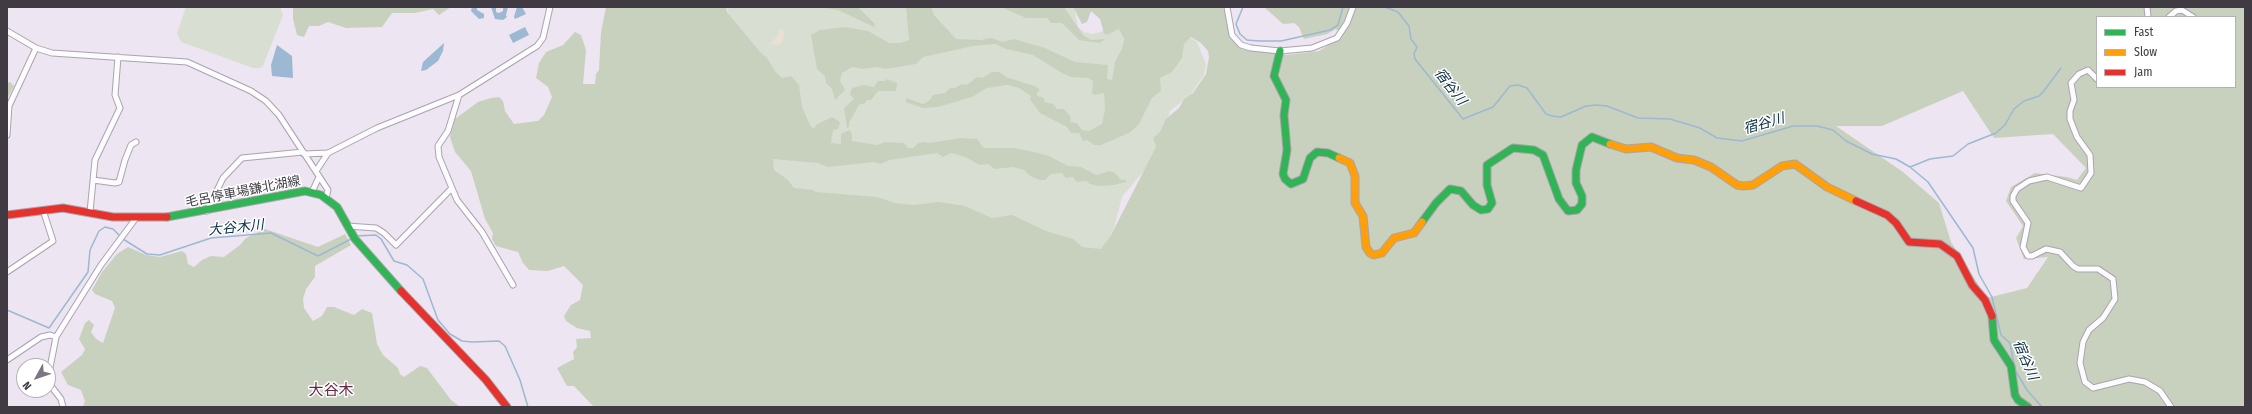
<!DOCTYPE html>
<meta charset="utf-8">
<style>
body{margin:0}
#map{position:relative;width:2252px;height:414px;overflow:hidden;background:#ede5f1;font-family:"Fira Sans Condensed",sans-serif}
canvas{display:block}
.frame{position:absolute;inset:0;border:8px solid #403b43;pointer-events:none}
.legend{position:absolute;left:2096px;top:16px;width:140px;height:72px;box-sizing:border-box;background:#fff;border:1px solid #b3b1b4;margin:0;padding:5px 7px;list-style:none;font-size:12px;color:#403b43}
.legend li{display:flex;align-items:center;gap:8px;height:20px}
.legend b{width:20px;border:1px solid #b3b1b4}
.north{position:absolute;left:16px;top:358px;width:40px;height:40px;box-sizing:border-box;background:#fff;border:1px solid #b3b1b4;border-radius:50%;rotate:230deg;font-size:11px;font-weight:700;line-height:16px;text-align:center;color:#403b43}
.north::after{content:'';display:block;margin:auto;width:14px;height:18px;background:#7d7680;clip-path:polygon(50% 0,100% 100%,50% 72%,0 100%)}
</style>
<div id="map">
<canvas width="2252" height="414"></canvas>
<div class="frame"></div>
<ul class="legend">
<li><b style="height:5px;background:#30b455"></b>Fast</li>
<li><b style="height:5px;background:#ff9f0a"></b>Slow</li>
<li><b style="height:5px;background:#e5322d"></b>Jam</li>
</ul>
<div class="north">N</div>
</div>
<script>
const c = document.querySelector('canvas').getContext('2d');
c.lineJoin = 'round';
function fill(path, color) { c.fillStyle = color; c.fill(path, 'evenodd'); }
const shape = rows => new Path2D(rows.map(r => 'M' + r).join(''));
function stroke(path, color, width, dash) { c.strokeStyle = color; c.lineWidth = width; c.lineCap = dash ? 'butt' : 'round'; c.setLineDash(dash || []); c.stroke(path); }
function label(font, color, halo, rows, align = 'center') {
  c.font = font + ' "Fira Sans Condensed","Noto Sans JP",sans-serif'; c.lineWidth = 3; c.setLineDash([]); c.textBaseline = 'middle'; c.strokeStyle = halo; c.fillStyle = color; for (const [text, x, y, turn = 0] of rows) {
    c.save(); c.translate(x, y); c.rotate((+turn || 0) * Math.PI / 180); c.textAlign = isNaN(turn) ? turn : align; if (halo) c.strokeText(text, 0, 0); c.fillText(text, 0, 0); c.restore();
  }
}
fill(shape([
 [186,7,280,7,283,15,263,66,260,68,253,68,181,42,177,33],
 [727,7,1074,7,1078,27,1084,32,1092,34,1101,32,1112,23,1122,26,1124,49,1191,38,1197,42,1206,64,1204,75,1191,94,1170,111,1159,148,1147,167,1122,197,1114,228,1092,273,838,196,798,191,789,185,774,172,772,150,749,105]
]), '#d8dfd2');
fill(shape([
 [293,7,451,7,439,15,433,9,415,13,392,13,382,27,346,28,328,22,319,26,309,26,304,37,297,35,293,19],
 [606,7,726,7,727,12,760,52,767,58,775,71,782,78,791,76,799,85,802,107,811,127,815,128,816,125,832,117,840,122,838,129,833,130,831,143,841,144,841,134,849,130,852,134,852,141,877,145,885,142,904,143,908,148,913,148,918,143,924,142,930,143,961,138,977,139,984,148,1014,148,1038,153,1049,156,1068,166,1081,167,1096,175,1110,171,1115,173,1121,180,1126,180,1126,182,1114,185,1098,186,1090,184,1086,181,1077,182,1073,177,1066,178,1062,173,1051,174,1045,180,1040,180,1030,176,1024,170,1013,167,995,169,988,164,980,165,965,157,951,153,943,157,937,153,890,160,880,164,874,162,828,167,818,163,773,159,774,170,788,180,794,188,813,190,816,192,877,197,895,203,913,205,939,202,965,206,992,218,1012,215,1046,231,1073,239,1082,247,1101,249,1111,235,1156,147,1153,138,1160,132,1166,119,1179,108,1184,99,1193,93,1206,74,1209,57,1208,51,1201,43,1191,37,1184,44,1182,58,1172,72,1160,78,1161,91,1152,98,1139,124,1129,133,1101,145,1094,145,1087,140,1083,141,1079,133,1071,133,1067,127,1040,113,1030,99,1031,96,1019,88,1007,85,987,88,972,97,938,107,923,108,906,102,906,98,923,104,930,100,933,95,945,93,950,88,955,88,962,84,967,85,977,77,982,78,992,72,999,72,1006,77,1037,87,1040,91,1037,92,1037,96,1043,97,1045,102,1053,104,1057,109,1064,109,1071,117,1070,122,1077,123,1082,130,1089,131,1102,124,1105,110,1104,93,1094,95,1092,92,1093,81,1088,78,1071,77,1062,73,1033,55,1006,49,995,44,973,46,923,57,916,64,885,69,877,67,863,69,852,67,842,73,840,81,845,90,835,100,832,89,826,83,825,76,817,69,811,35,820,30,845,27,868,31,889,43,901,43,909,40,906,7,931,7,934,15,956,39,981,40,991,38,1003,42,1014,39,1045,48,1075,62,1108,65,1107,79,1112,80,1115,62,1122,49,1124,39,1119,29,1107,35,1104,33,1100,19,1091,11,1087,22,1082,24,1073,7,1223,7,1226,12,1231,38,1242,49,1286,55,1319,51,1343,36,1336,29,1327,34,1304,39,1299,27,1294,23,1283,24,1264,7,2245,7,2245,407,594,407,574,386,567,386,557,368,574,359,573,352,577,347,576,339,591,338,590,331,577,328,566,321,564,316,571,305,580,300,583,285,564,266,548,271,529,270,523,263,518,252,496,246,492,239,493,233,485,219,471,171,455,152,450,137,455,119,478,102,491,98,499,97,503,101,505,111,514,124,538,121,544,115,552,97,548,87,536,78,539,63,546,52,563,45,575,32,581,35,586,50,583,84,595,84,596,74,599,70,601,32],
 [2097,17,2235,17,2235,87,2097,87],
 [1963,91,1994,138,2053,134,2086,168,2077,180,2067,177,2035,173,2011,187,2006,201,2023,226,2016,238,2024,259,2048,257,2027,288,1987,298,1951,242,1939,203,1903,172,1836,126,1882,126],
 [818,7,858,7,875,24,874,27,838,10],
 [1001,7,1064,7,1083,35,1091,40,1105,39,1100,43,1079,40,1062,23,1051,23,1047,18,1026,18],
 [886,79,897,83,896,91,878,91,871,100,867,100,865,103,859,105,849,123,849,127,847,128,844,108,854,99,850,94,852,88,864,85,874,87,878,81,885,81],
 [10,82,14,86,7,99,7,83],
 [265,229,318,247,345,234,351,245,315,266,315,277,306,289,303,299,304,308,313,321,322,316,327,307,334,307,354,315,362,309,372,313,377,344,383,355,398,368,400,374,404,377,420,366,427,368,451,400,460,407,83,407,85,401,81,390,68,385,61,372,82,355,85,349,79,339,85,323,89,320,94,325,91,332,96,339,103,343,115,308,112,301,95,294,92,290,102,272,117,254,128,247,146,255,160,257,182,251,186,254,188,264,194,267,202,260,211,256,224,257,240,245,246,238]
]), '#c8d1be');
fill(shape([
 [779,29,782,29,785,36,780,44,773,45,771,43,778,35]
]), '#e9e0d1');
fill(shape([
 [472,7,480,7,477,8,477,10,484,14,484,18,479,19,471,11],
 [491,7,496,7,496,12,499,13,503,11,503,7,508,7,506,15,507,17,503,20,495,19],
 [517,7,522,7,526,14,515,19,514,17],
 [525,27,529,35,513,43,509,35],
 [444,43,443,51,438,61,426,70,421,71,423,62],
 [277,45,292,56,293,78,272,76,271,65]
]), '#9cb8d2');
stroke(shape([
 [1243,7,1236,24,1240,34,1247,40,1259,41,1281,41,1330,30,1338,25,1343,7],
 [1385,7,1398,12,1409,26,1411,39,1417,47,1414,54,1415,59,1463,119,1493,107,1510,86,1518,85,1527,88,1546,114,1552,116,1561,117,1586,106,1596,105,1607,106,1638,118,1670,119,1700,128,1717,138,1742,141,1793,126,1817,126,1833,130,1846,141,1872,154,1896,159,1910,167,1928,182,1973,248,1979,274,1992,297,2001,335,2010,343,2015,370,2027,390,2042,407],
 [1910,167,1930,159,1953,156,1968,144,1996,133,2005,125,2014,109,2024,101,2039,96,2043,92,2061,68],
 [356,236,376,235,381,239,394,261,407,265,423,279,438,320,450,334,462,341,472,342,499,341,505,346,520,380,528,407],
 [123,239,147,254,160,255,211,238,271,233,318,256,351,239],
 [7,310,49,328,88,272,90,250,99,231,105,227,113,229,120,236]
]), '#9cb8d2', 1.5);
const street = shape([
 [1227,7,1232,35,1241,45,1251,48,1280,51,1312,48,1337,38,1347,23,1353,7],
 [2147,7,2148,17],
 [2169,17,2176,11,2182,10,2193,17],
 [7,31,36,48,52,53,187,62,251,91,266,101,279,115,328,190,326,198],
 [2097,79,2088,70,2079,74,2071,83,2074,100,2070,111,2070,119,2077,137,2090,155,2091,173,2081,188,2047,177,2029,181,2017,189,2013,196,2013,201,2028,223,2023,247,2028,256,2032,256,2046,249,2060,252,2073,266,2078,269,2098,269,2113,279,2115,299,2103,318,2089,330,2083,342,2080,363,2085,382,2093,388,2129,379,2145,382,2160,391,2171,407],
 [459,95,448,131,438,146,439,157,457,200,482,232,513,285],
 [7,135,9,106,36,48],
 [304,154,328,153,377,128,459,95,537,46,543,38,550,7],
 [316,171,328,153],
 [93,180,115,183,119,182,125,160,131,145,136,142],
 [312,192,319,177],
 [207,211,223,178,242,158,303,152],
 [90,212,95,160,120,108,115,95,118,57],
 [347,226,376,228,384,233,396,245,452,188],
 [7,272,53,241,43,210],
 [7,360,41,337,50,335,56,337],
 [63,407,61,399,51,386,48,378,56,337,101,265,136,218]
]);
const fast = shape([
 [1280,51,1274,76,1286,100,1284,115,1287,150,1283,174,1285,179,1291,184,1303,179,1310,158,1317,152,1328,153,1339,158],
 [167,217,305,191,321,195,337,207,355,239,401,291],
 [1422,222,1436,203,1450,189,1461,191,1473,205,1481,210,1488,209,1492,203,1487,185,1487,165,1513,148,1534,150,1543,155,1559,199,1568,211,1577,210,1582,204,1582,196,1576,183,1576,170,1582,145,1592,137,1610,144],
 [1992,316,1994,340,2011,366,2015,395,2018,400,2028,407]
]);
const slow = shape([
 [1610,144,1626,149,1651,147,1677,158,1694,160,1711,167,1737,185,1743,186,1753,185,1782,166,1795,164,1827,187,1856,201],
 [1339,158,1350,163,1355,176,1355,203,1363,216,1366,247,1370,253,1374,255,1382,253,1394,238,1414,233,1422,222]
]);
const jam = shape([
 [1856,201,1887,215,1896,223,1909,242,1940,244,1957,256,1972,285,1985,300,1992,316],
 [7,215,63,208,113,217,167,217],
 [401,291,486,380,507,407]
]);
stroke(street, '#aaa4ad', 7);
stroke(fast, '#aaa4ad', 9);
stroke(slow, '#aaa4ad', 9);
stroke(jam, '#aaa4ad', 9);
stroke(street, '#fcfbfd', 5);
stroke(fast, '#30b455', 7);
stroke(slow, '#ff9f0a', 7);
stroke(jam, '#e5322d', 7);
label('13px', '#403b43', '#fff', [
 ["毛呂停車場鎌北湖線",243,192,-11]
]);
label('italic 14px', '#082d43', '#fff', [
 ["宿谷川",1450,87,52],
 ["宿谷川",1764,124,-16],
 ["大谷木川",236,228,-6],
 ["宿谷川",2025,360,67]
]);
label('15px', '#682747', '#fff', [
 ["大谷木",331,391]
]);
</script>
